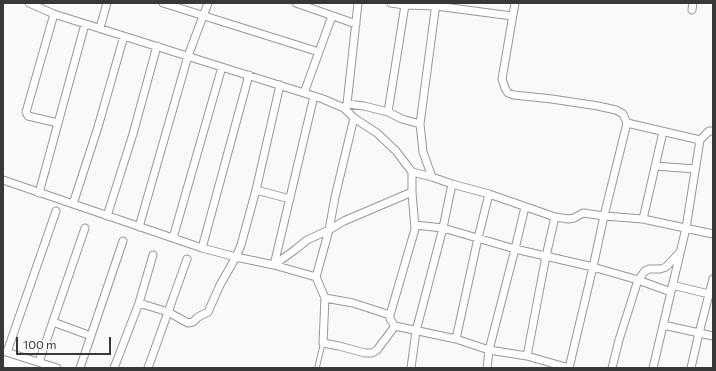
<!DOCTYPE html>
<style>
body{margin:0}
#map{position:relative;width:716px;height:371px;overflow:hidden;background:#f8f9fb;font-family:Commissioner,sans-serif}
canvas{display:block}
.frame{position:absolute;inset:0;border:4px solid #383839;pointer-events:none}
.scale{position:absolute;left:16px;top:337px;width:95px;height:18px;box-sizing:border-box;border:2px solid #383839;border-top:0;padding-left:5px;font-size:12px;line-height:14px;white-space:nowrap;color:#383839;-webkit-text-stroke:3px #f8f9fb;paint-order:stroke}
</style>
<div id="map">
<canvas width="716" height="371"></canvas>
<div class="frame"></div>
<div class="scale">100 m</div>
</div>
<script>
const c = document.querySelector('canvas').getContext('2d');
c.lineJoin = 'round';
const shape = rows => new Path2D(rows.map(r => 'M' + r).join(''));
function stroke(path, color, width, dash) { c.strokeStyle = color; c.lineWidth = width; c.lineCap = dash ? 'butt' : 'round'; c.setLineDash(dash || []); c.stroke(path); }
const service = shape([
 [317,368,319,359,323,343]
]);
const minor = shape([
 [29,3,54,14,323,99,344,108,354,118,377,133,396,151,412,172,432,177,452,184,489,194,555,217,569,219,574,218,583,213,604,216,643,219,713,234],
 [163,3,319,52],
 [296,3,356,24],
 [391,3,405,5,436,6,512,16],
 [692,10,693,3],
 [54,14,26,112,28,116,58,123],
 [100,28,107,3],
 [304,93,332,16],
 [347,104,364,106,388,112,402,119,420,124],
 [344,108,347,104,358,3],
 [388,112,405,5],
 [354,118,335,197,329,230,316,277,325,298,323,343,339,346,365,353,372,353,377,350,395,326],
 [627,123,700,140,709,131,713,131],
 [655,166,695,169],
 [432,177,423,152,420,124,436,3],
 [3,180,202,248,236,257,274,265,316,277],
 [256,190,290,199],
 [412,192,415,229,390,315,390,319,395,326,456,339,489,350,527,356,569,368,593,267,604,216,627,123,623,114,616,110,598,106,552,99,514,95,508,93,505,88,502,79,515,3],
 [39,193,85,24],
 [73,204,98,127,124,36],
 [107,216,133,134,157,46],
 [643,219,663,132],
 [415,225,443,228,515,249,593,267,638,280,671,292],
 [139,227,188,56,208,3],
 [173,238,222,67],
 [202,248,249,75],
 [274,265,296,249,307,240,329,230,344,221,412,192,412,172],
 [274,265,314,96],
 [672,285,713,295],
 [325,298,353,303,390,315],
 [139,303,168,312,188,323,193,322,198,317,208,312,220,285,236,257,241,245,256,190,280,85],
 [53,322,91,336],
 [663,325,713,336],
 [456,339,478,238,489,194],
 [3,351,57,368],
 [7,352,56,211],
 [527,356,546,256,555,217],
 [39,362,85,228],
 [80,368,123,241],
 [114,368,139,303,153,255],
 [148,368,187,259],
 [411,368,416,331,443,228,452,184],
 [487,368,489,350,515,249,525,207],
 [612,368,619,340,638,280,645,271,649,269,660,269,666,267,680,252],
 [653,368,686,228,700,140],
 [691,368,699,333,713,279]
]);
stroke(service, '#969799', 5.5);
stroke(minor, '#969799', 9);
stroke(service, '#fff', 3.5);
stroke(minor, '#fff', 7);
</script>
